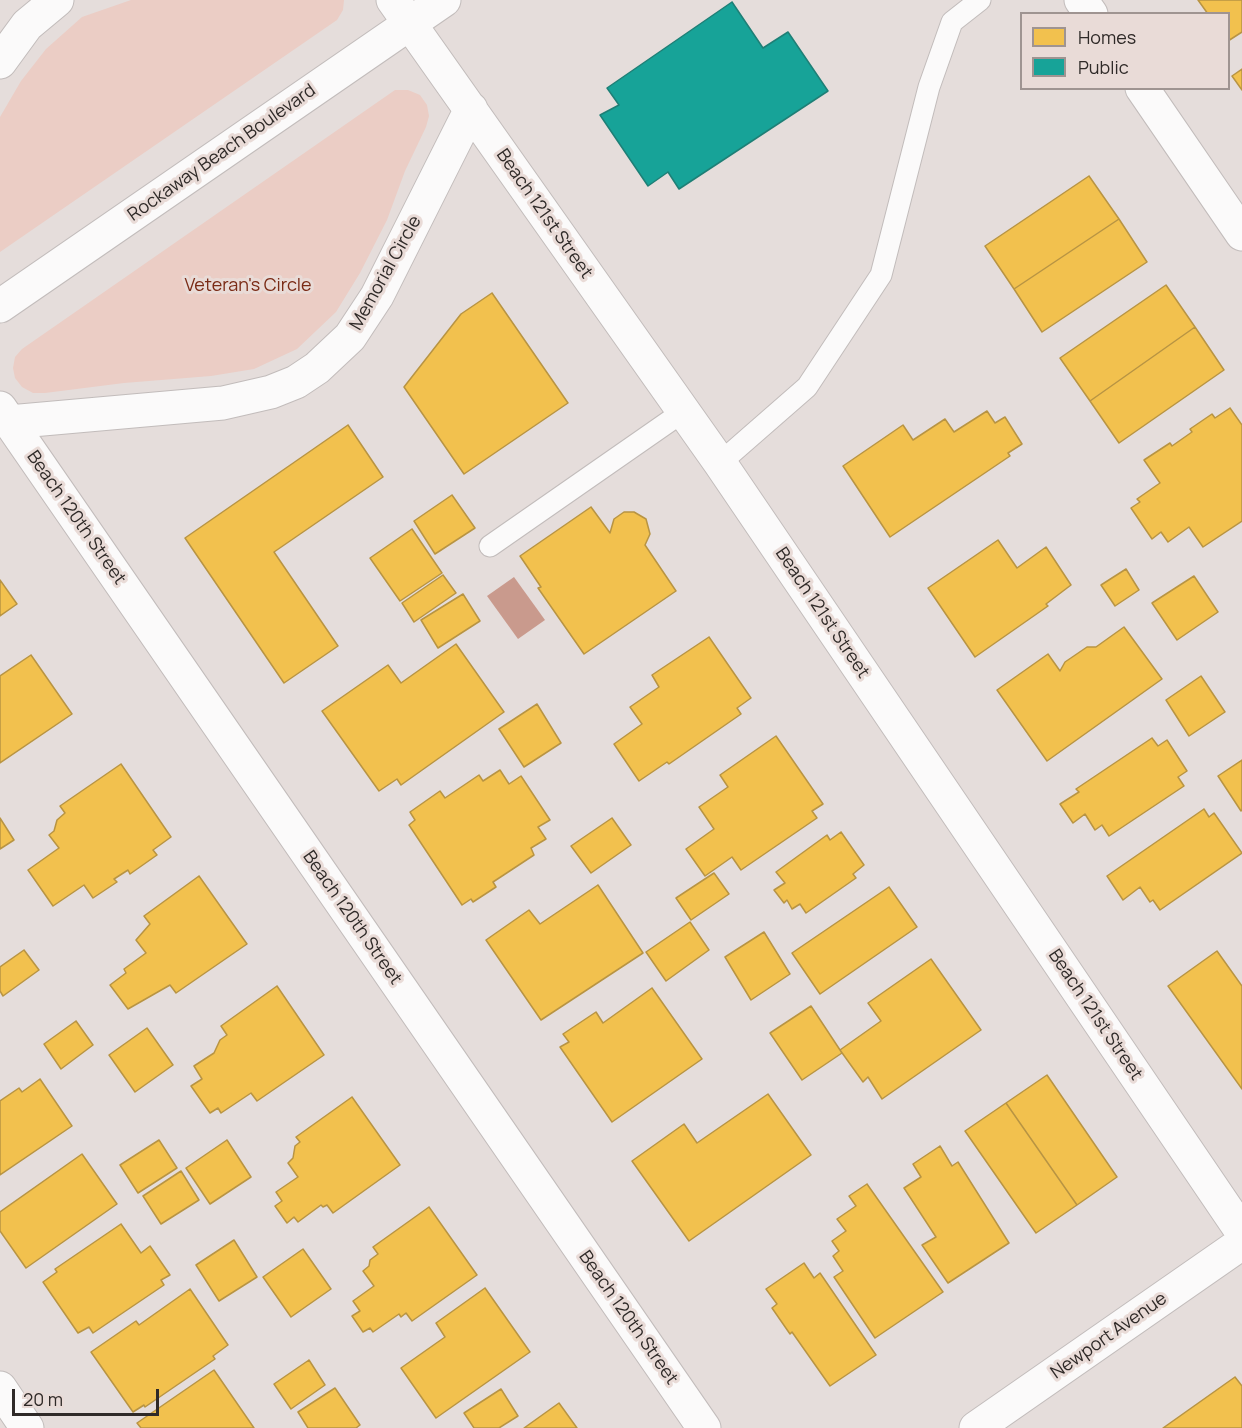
<!DOCTYPE html>
<style>
body{margin:0}
#map{position:relative;width:1242px;height:1428px;overflow:hidden;background:#e5dddb;font-family:Manrope,sans-serif}
canvas{display:block}
.legend{position:absolute;left:1020px;top:12px;width:210px;height:78px;box-sizing:border-box;background:#e9dbd7;border:2px solid #9f9491;margin:0;padding:8px 10px;list-style:none;font-size:18px;color:#2f2a28}
.legend li{display:flex;align-items:center;gap:12px;height:30px}
.legend b{width:30px;border:2px solid #9f9491}
.scale{position:absolute;left:12px;top:1389px;width:147px;height:27px;box-sizing:border-box;border:3px solid #2f2a28;border-top:0;padding-left:8px;font-size:18px;line-height:21px;white-space:nowrap;color:#2f2a28;-webkit-text-stroke:4px #e9dbd7;paint-order:stroke}
</style>
<div id="map">
<canvas width="1242" height="1428"></canvas>
<ul class="legend">
<li><b style="height:16px;background:#f2c14e"></b>Homes</li>
<li><b style="height:16px;background:#17a398"></b>Public</li>
</ul>
<div class="scale">20 m</div>
</div>
<script>
const c = document.querySelector('canvas').getContext('2d');
c.lineJoin = 'round';
function fill(path, color) { c.fillStyle = color; c.fill(path, 'evenodd'); }
const shape = rows => new Path2D(rows.map(r => 'M' + r).join(''));
function stroke(path, color, width, dash) { c.strokeStyle = color; c.lineWidth = width; c.lineCap = dash ? 'butt' : 'round'; c.setLineDash(dash || []); c.stroke(path); }
function label(font, color, halo, rows, align = 'center') {
  c.font = font + ' Manrope,sans-serif'; c.lineWidth = 6; c.setLineDash([]); c.textBaseline = 'middle'; c.strokeStyle = halo; c.fillStyle = color; for (const [text, x, y, turn = 0] of rows) {
    c.save(); c.translate(x, y); c.rotate((+turn || 0) * Math.PI / 180); c.textAlign = isNaN(turn) ? turn : align; if (halo) c.strokeText(text, 0, 0); c.fillText(text, 0, 0); c.restore();
  }
}
fill(shape([
 [131,0,344,0,343,10,337,20,0,252,0,117,21,81,46,49,82,17],
 [395,90,408,90,420,95,427,105,429,116,426,127,405,171,387,220,360,273,336,312,297,349,254,369,211,376,124,383,45,393,33,393,22,387,15,378,13,368,15,357,22,349]
]), '#ebcdc5');
fill(shape([
 [514,577,545,620,518,639,487,596]
]), '#c99a8d');
const homes = shape([
 [1198,0,1242,0,1242,32,1228,41,1228,14,1208,14,1198,0],
 [1242,69,1242,90,1232,76,1242,69],
 [1089,176,1119,219,1014,289,985,246,1089,176],
 [1119,219,1147,262,1042,332,1014,289,1119,219],
 [1166,285,1195,327,1090,401,1060,358,1166,285],
 [492,293,568,403,464,474,404,387,461,314,492,293],
 [1195,327,1224,370,1119,443,1090,401,1195,327],
 [1230,408,1242,425,1242,521,1203,547,1189,527,1168,542,1161,532,1152,539,1131,508,1140,502,1137,499,1160,483,1144,460,1170,443,1172,446,1192,432,1190,429,1212,414,1215,418,1230,408],
 [987,411,995,423,1005,417,1022,444,1008,453,1010,456,890,537,843,466,903,425,913,440,945,419,954,432,987,411],
 [348,425,383,477,274,552,338,646,284,683,185,538,348,425],
 [452,495,475,528,435,554,414,521,452,495],
 [591,507,610,533,614,519,624,512,634,512,646,519,650,534,645,545,676,591,584,654,538,588,541,587,520,556,591,507],
 [412,529,442,573,400,601,370,558,412,529],
 [998,540,1017,568,1046,547,1071,585,1046,604,1048,606,975,657,928,588,998,540],
 [1126,569,1139,590,1115,606,1101,585,1126,569],
 [443,575,456,593,414,622,402,603,443,575],
 [1194,576,1218,612,1177,640,1152,603,1194,576],
 [0,580,17,604,0,616,0,580],
 [463,594,480,621,438,648,421,620,463,594],
 [1124,627,1162,679,1047,761,997,690,1048,654,1060,671,1065,662,1087,647,1096,647,1124,627],
 [709,637,751,698,737,708,741,714,669,764,667,762,639,781,614,744,642,724,630,707,659,687,652,675,709,637],
 [456,644,504,712,401,785,397,779,379,791,322,711,388,665,401,683,456,644],
 [31,655,72,714,0,763,0,676,31,655],
 [1201,676,1225,712,1189,736,1166,700,1201,676],
 [537,704,561,743,524,767,499,729,537,704],
 [776,736,823,804,812,811,817,818,741,870,732,857,705,876,686,849,714,829,699,807,728,787,720,775,776,736],
 [1152,738,1158,746,1167,740,1187,771,1178,777,1184,786,1109,836,1102,825,1095,830,1085,814,1073,823,1060,804,1079,792,1076,789,1152,738],
 [1242,760,1242,810,1241,811,1218,776,1242,760],
 [121,764,171,837,153,850,157,855,130,874,128,870,114,879,117,882,93,898,84,885,53,906,28,870,59,848,49,835,54,831,57,820,65,813,60,806,121,764],
 [500,770,509,784,521,776,550,820,538,827,546,839,531,848,534,855,493,882,496,887,473,902,471,899,462,905,409,825,415,820,410,812,440,791,445,798,479,775,483,781,500,770],
 [1204,809,1209,817,1214,813,1242,853,1160,910,1153,900,1150,902,1140,887,1123,900,1107,876,1204,809],
 [0,818,14,840,0,849,0,818],
 [612,818,631,845,591,873,571,846,612,818],
 [841,832,864,865,853,874,856,878,806,913,800,904,792,909,787,900,784,903,774,890,785,883,776,872,827,835,830,840,841,832],
 [714,873,729,894,691,920,676,898,714,873],
 [199,876,247,944,176,993,170,985,128,1009,110,985,126,973,124,969,146,953,136,940,150,924,144,916,199,876],
 [598,885,643,953,541,1020,486,940,529,910,540,924,598,885],
 [889,887,917,927,820,994,792,953,889,887],
 [690,922,709,950,666,981,646,952,690,922],
 [764,932,790,974,751,1000,725,957,764,932],
 [24,950,39,970,3,996,0,991,0,967,24,950],
 [1217,951,1242,986,1242,1089,1168,986,1217,951],
 [931,959,981,1030,882,1099,868,1077,863,1082,840,1050,881,1021,868,1003,931,959],
 [277,986,324,1055,257,1101,251,1093,221,1113,218,1108,210,1113,191,1086,202,1079,194,1066,214,1053,220,1040,227,1035,221,1026,277,986],
 [652,988,702,1059,612,1122,560,1047,569,1042,563,1034,596,1012,603,1023,652,988],
 [811,1006,842,1053,802,1080,770,1033,811,1006],
 [76,1021,93,1045,61,1069,44,1044,76,1021],
 [147,1028,173,1065,135,1092,109,1055,147,1028],
 [1047,1075,1117,1177,1077,1205,1006,1103,1047,1075],
 [40,1079,72,1126,0,1175,0,1101,19,1088,22,1092,40,1079],
 [768,1094,811,1155,689,1241,632,1161,684,1124,697,1143,768,1094],
 [352,1097,400,1165,333,1213,327,1205,323,1207,321,1205,298,1222,294,1217,287,1223,275,1206,282,1201,276,1192,298,1177,288,1163,293,1158,295,1146,300,1142,296,1137,352,1097],
 [1006,1103,1077,1205,1036,1233,965,1131,1006,1103],
 [159,1140,177,1168,138,1193,120,1165,159,1140],
 [227,1140,251,1177,210,1204,186,1168,227,1140],
 [940,1146,952,1166,958,1162,1009,1243,948,1283,922,1245,936,1237,904,1188,921,1177,913,1164,940,1146],
 [82,1154,117,1204,26,1268,0,1231,0,1212,82,1154],
 [181,1171,199,1200,161,1224,143,1196,181,1171],
 [867,1184,943,1292,875,1338,834,1277,843,1271,833,1256,839,1251,832,1241,846,1231,837,1219,856,1206,849,1196,867,1184],
 [429,1207,477,1275,412,1321,406,1313,401,1317,399,1314,373,1332,370,1328,363,1332,352,1316,360,1311,353,1301,374,1286,363,1271,369,1266,370,1260,378,1254,373,1247,429,1207],
 [121,1224,141,1253,150,1246,170,1275,161,1280,164,1285,93,1333,89,1327,78,1333,43,1282,57,1272,55,1269,121,1224],
 [234,1240,257,1277,219,1301,196,1265,234,1240],
 [303,1249,331,1289,291,1317,263,1277,303,1249],
 [804,1263,814,1278,820,1273,876,1355,830,1386,792,1332,790,1334,772,1308,777,1304,766,1289,804,1263],
 [485,1288,530,1352,436,1418,401,1368,445,1337,436,1323,485,1288],
 [190,1289,228,1345,213,1356,215,1359,145,1407,144,1405,133,1412,91,1352,136,1321,139,1325,190,1289],
 [309,1360,325,1385,291,1409,274,1384,309,1360],
 [214,1370,254,1428,141,1428,137,1423,214,1370],
 [1235,1377,1242,1386,1242,1428,1163,1428,1235,1377],
 [335,1388,360,1425,356,1428,308,1428,298,1412,335,1388],
 [501,1389,518,1416,499,1428,474,1428,464,1413,501,1389],
 [559,1403,577,1428,524,1428,559,1403]
]);
fill(homes, '#f2c14e');
stroke(homes, '#b89443', 1.5);
const public = shape([
 [732,2,763,48,788,32,828,91,679,189,668,172,648,186,600,115,619,105,607,88,732,2]
]);
fill(public, '#17a398');
stroke(public, '#1e7f76', 1.5);
const service = shape([
 [720,463,807,387,881,275,929,87,952,22,980,0],
 [490,546,684,411]
]);
const minor = shape([
 [393,0,720,463,1242,1232],
 [1081,0,1091,14],
 [0,62,27,25,57,0],
 [1142,88,1242,234],
 [0,408,704,1428],
 [9,422,223,403,271,392,296,382,317,368,350,337,377,296,471,109],
 [0,1388,27,1428],
 [976,1428,1242,1243]
]);
const tertiary = shape([
 [0,306,444,0]
]);
stroke(service, '#c2bcbb', 23);
stroke(minor, '#c2bcbb', 35);
stroke(tertiary, '#c2bcbb', 35);
stroke(service, '#fbfafa', 21);
stroke(minor, '#fbfafa', 33);
stroke(tertiary, '#fbfafa', 33);
label('18px', '#2f2a28', '#e9dbd7', [
 ["Rockaway Beach Boulevard",222,153,-35],
 ["Beach 121st Street",544,214,55],
 ["Memorial Circle",386,273,-61],
 ["Beach 120th Street",76,518,55],
 ["Beach 121st Street",822,613,56],
 ["Beach 120th Street",352,918,55],
 ["Beach 121st Street",1095,1015,56],
 ["Beach 120th Street",628,1318,55],
 ["Newport Avenue",1109,1336,-35]
]);
label('18px', '#7a2b16', '#e9dbd7', [
 ["Veteran's Circle",248,286]
]);
</script>
